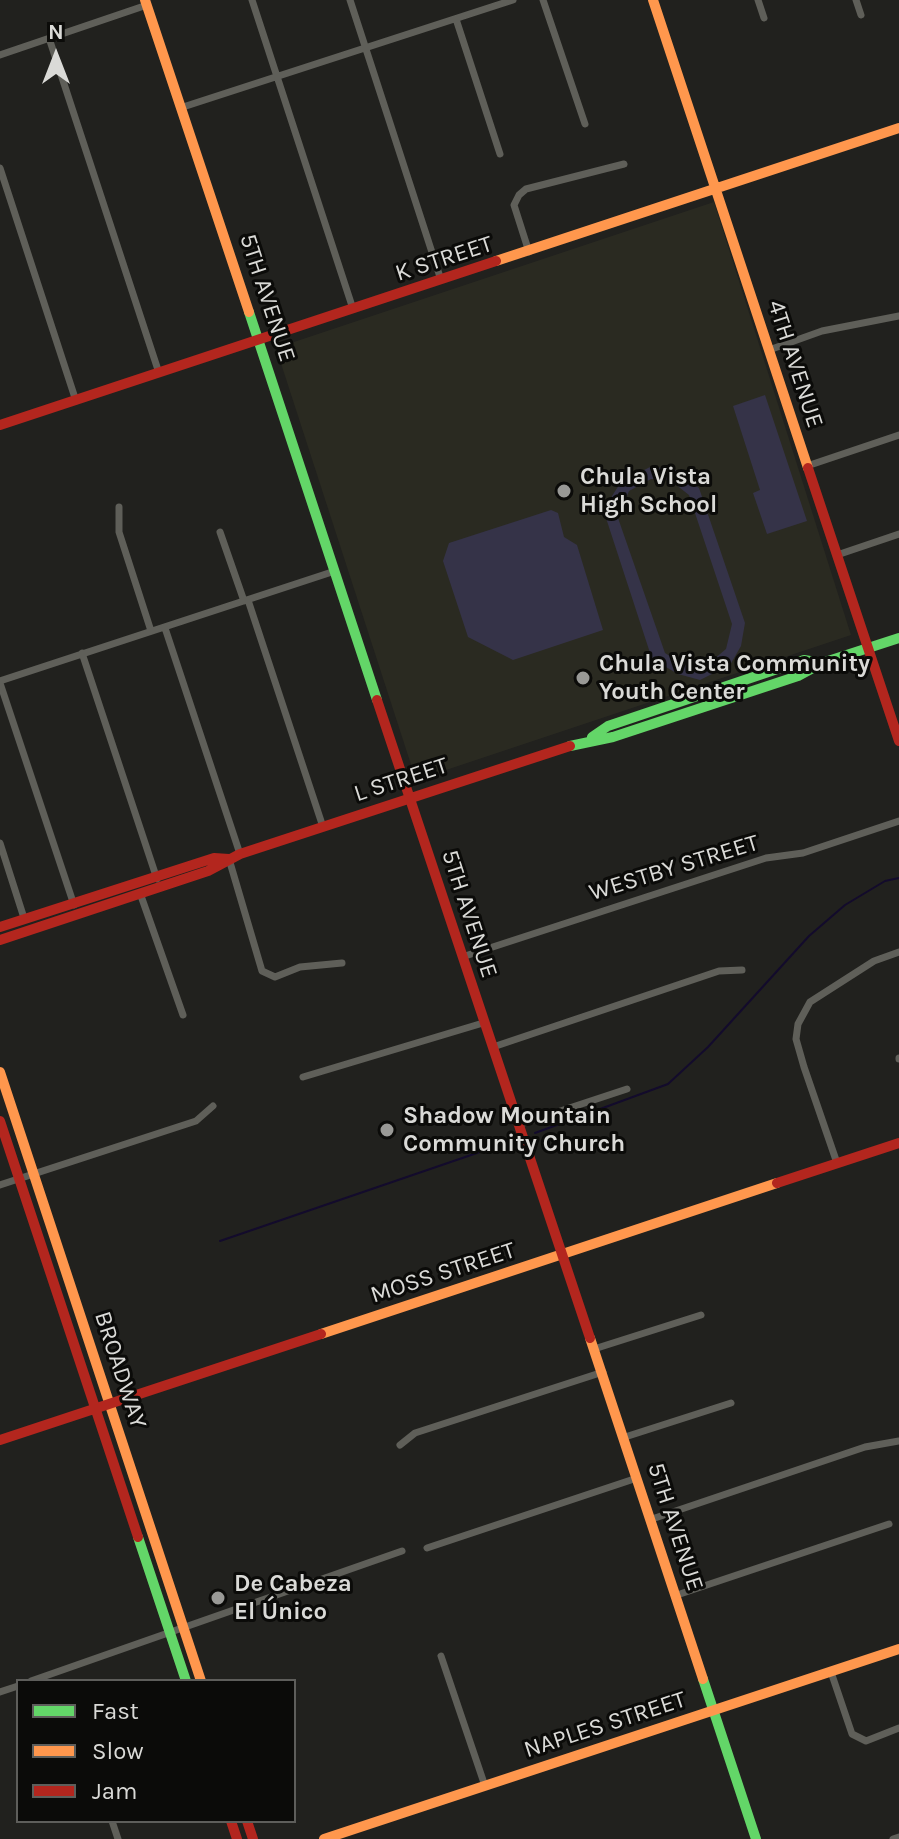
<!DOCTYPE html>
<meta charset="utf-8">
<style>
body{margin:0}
#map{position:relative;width:899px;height:1839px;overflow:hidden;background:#21211e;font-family:Karla,sans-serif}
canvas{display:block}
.legend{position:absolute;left:16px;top:1679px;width:280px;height:144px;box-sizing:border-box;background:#0b0b09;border:2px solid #5e5e5b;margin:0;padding:10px 14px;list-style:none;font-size:24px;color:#dadad7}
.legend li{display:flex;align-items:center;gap:16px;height:40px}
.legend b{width:40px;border:2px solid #5e5e5b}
.north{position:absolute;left:16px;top:16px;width:80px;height:80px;-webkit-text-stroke:6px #0b0b09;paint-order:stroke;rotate:0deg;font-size:22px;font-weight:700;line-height:32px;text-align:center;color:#dadad7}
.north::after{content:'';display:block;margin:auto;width:28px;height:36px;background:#dadad7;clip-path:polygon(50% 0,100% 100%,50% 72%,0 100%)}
</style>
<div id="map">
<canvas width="899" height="1839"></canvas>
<ul class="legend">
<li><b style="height:10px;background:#63d668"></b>Fast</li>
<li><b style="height:10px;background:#ff974d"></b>Slow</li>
<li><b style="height:10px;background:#b3261e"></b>Jam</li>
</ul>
<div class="north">N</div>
</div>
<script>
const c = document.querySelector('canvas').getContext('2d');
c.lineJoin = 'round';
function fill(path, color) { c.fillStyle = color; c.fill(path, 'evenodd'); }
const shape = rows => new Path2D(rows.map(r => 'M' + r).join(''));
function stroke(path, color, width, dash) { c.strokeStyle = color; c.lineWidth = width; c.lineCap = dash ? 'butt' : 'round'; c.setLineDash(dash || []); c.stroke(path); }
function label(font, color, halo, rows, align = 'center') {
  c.font = font + ' Karla,sans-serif'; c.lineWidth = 6; c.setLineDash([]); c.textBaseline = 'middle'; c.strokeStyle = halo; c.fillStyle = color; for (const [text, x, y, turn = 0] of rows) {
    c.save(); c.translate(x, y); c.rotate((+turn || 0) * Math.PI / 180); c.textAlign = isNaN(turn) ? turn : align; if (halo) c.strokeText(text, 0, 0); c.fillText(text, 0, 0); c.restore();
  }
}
fill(shape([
 [714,202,851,635,416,780,276,348]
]), '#2a2a21');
fill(shape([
 [765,395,807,521,767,534,753,493,760,490,733,406],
 [650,467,674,469,699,488,745,623,741,646,730,665,700,680,678,674,652,659,606,518,612,496,621,482],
 [651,479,670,480,689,495,732,624,726,649,707,665,684,665,665,653,618,518,629,491],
 [551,510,558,513,564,537,577,545,603,630,513,660,468,637,443,561,449,543]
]), '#353348');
stroke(shape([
 [535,1133,668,1084,708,1047,809,936,845,905,885,881,899,878],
 [220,1241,512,1141]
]), '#130b2c', 2);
stroke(shape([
 [252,0,353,309],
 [350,0,441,280],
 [543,0,585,124],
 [758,0,764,18],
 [856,0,861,15],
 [456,19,500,154],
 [49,38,159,373],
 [0,55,147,5],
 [183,107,513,0],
 [0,168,76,401],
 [529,252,514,205,519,195,526,189,624,164],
 [769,350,822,331,899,316],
 [807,466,899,435],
 [119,507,119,532,151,631],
 [220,532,244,601],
 [837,555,899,534],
 [248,600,323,827],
 [165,628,240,854],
 [82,653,157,879],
 [0,681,335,571],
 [0,683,74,905],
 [0,843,24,918],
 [229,859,262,971,275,977,300,967,342,963],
 [140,893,183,1015],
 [462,957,766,858,803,853,899,821],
 [493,1047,719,971,742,970],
 [899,1058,899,1059],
 [303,1077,483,1023],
 [521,1124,627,1089],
 [837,1163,804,1067,796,1039,798,1024,810,1002,874,961,899,952],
 [0,1185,196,1121,213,1106],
 [594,1349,701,1315],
 [625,1437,731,1403],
 [400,1445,415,1433,603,1372],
 [652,1519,865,1447,899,1441],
 [427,1548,637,1478],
 [677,1595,889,1524],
 [441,1656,485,1786],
 [831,1672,852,1734,866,1741,899,1728],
 [31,1681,402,1551],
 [0,1692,18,1686],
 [112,1821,118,1839],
 [893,1839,899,1837]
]), '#5f5f59', 7);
stroke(shape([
 [249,312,377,700],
 [592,737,608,726,804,660,822,663],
 [570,746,613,737,798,676,822,663,899,638],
 [138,1537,186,1681],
 [703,1679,756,1839]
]), '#63d668', 10);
stroke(shape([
 [145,0,249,312],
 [653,0,808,468],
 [496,261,899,128],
 [0,1072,201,1681],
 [321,1334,777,1183],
 [590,1338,703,1679],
 [324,1839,899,1649]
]), '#ff974d', 10);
stroke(shape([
 [0,425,496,261],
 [808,468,899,741],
 [377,700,590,1338],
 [0,927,214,858,229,859],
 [0,940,208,871,240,854,570,746],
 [0,1121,138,1537],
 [777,1183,899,1143],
 [0,1440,321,1334],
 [231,1821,237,1839],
 [247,1821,253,1839]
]), '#b3261e', 10);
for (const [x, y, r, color] of [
 [564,491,8,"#999996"],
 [583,678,8,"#999996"],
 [387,1130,8,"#999996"],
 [218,1598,8,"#999996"]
]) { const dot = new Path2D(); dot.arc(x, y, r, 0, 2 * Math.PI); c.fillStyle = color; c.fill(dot); stroke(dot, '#0b0b09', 3); }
label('24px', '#dadad7', '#0b0b09', [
 ["K STREET",444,259,-18],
 ["5TH AVENUE",267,298,72],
 ["4TH AVENUE",795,364,72],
 ["L STREET",401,780,-18],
 ["WESTBY STREET",674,868,-17],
 ["5TH AVENUE",469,914,72],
 ["MOSS STREET",443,1273,-18],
 ["BROADWAY",120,1370,72],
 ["5TH AVENUE",675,1527,72],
 ["NAPLES STREET",605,1725,-18]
]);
label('bold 24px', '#dadad7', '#0b0b09', [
 ["Chula Vista",580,477],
 ["High School",580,505],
 ["Chula Vista Community",599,664],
 ["Youth Center",599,692],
 ["Shadow Mountain",403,1116],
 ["Community Church",403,1144],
 ["De Cabeza",234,1584],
 ["El Único",234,1612]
], 'left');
</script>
